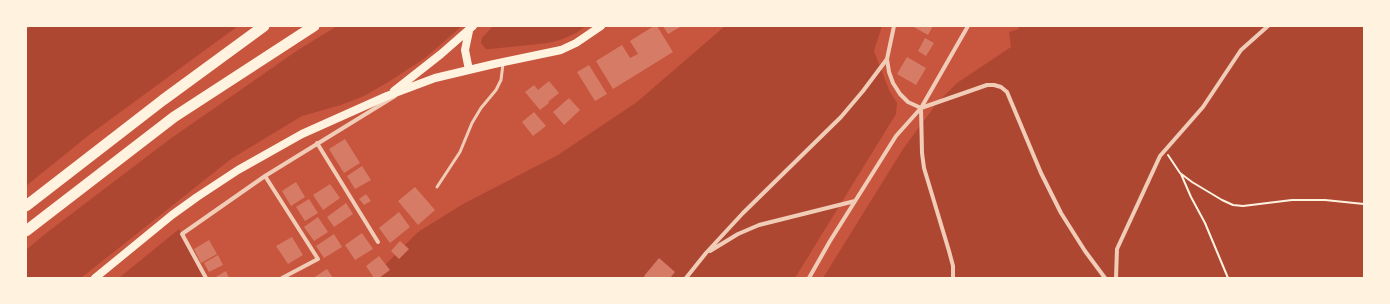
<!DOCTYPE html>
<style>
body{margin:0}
#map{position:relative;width:1390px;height:304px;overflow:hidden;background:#c8553d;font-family:"Crimson Pro",serif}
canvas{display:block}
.frame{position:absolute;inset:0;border:27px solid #fff3e0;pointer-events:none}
</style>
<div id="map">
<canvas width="1390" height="304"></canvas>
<div class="frame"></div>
</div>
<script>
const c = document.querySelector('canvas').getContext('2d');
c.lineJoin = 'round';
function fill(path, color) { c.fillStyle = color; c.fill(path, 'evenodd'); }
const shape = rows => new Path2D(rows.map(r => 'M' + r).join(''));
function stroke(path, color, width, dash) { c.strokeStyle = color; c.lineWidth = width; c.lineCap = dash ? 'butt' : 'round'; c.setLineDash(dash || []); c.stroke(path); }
fill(shape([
 [31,26,238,26,89,135,26,186,26,30],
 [337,26,462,26,425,58,390,81,364,96,341,105,302,116,231,159,81,278,26,278,26,250,45,234,170,139,298,50],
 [493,26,586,26,576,33,563,39,548,43,490,49,486,49,481,43,482,38],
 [725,26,882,26,874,51,889,90,897,103,896,114,795,278,372,278,418,232,463,204,558,155,637,102],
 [1018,26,1364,26,1364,278,823,278,903,149,937,103,957,83,1011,47,1009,32,1019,29],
 [179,229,206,278,119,278]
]), '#ae4732');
fill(shape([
 [654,26,657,26,673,52,613,89,596,61,622,45,630,58,638,54,630,41],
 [663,26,682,26,668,34],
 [912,26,933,26,928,35],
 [925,38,934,43,926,56,918,51],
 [907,57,926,68,916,85,897,74],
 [589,65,607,94,595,101,577,72],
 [549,81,559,93,548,102,549,103,540,110,525,92,534,85,538,90],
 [569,98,580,110,564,125,553,112],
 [534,112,546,126,533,136,522,122],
 [345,139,360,163,344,173,329,149],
 [362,166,371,180,355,189,347,176],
 [296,182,305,197,291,206,282,191],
 [330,184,340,198,323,210,313,195],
 [415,187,435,210,418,225,398,201],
 [366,194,371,201,364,205,359,199],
 [309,199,318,213,305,221,296,207],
 [346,203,353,214,334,227,327,217],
 [399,212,410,227,390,243,379,228],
 [318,217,328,232,314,241,304,227],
 [362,233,373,249,355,260,345,245],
 [334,234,342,247,324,258,316,246],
 [292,237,303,255,288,264,276,246],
 [209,240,217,254,201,263,194,249],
 [400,241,409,249,399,259,391,251],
 [218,255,223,265,209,272,204,263],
 [379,256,390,270,379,278,374,278,366,266],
 [659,258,675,272,670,278,646,278,644,276],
 [327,269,333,278,313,278],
 [226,271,229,278,214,278]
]), '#d67c66');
stroke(shape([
 [1168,155,1180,173,1192,182,1222,200,1233,205,1243,206,1292,200,1325,200,1364,204],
 [1181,174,1191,197,1205,223,1228,278]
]), '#fff3e0', 2);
stroke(shape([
 [437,187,460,152,472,123,481,108,496,90,501,80,503,64]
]), '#f1ccb7', 3);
stroke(shape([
 [894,26,887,59,889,72,893,83,900,94,908,102,921,108,987,85,994,85,1001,87,1007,92,1041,173,1061,213,1085,251,1105,278],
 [921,108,922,153,924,168,949,251,953,266,953,278],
 [317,143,378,242],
 [265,176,318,259,282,278],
 [710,251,738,234,759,225,855,201],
 [206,278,182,234,265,176,395,96],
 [686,278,706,253,743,213,841,117,863,91,887,59],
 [809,278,830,241,896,136,921,108,968,26],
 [1116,278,1117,249,1160,156,1203,107,1241,50,1268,26]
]), '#f1ccb7', 4);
stroke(shape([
 [469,31,465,50,469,70],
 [394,91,441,54,473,26],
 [95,278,172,215,197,197,238,170,302,134,387,96,435,78,494,64,561,50,576,43,601,26]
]), '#fff3e0', 8);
stroke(shape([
 [26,206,163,100,264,26],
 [26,231,174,117,314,26]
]), '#fff3e0', 11);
</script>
